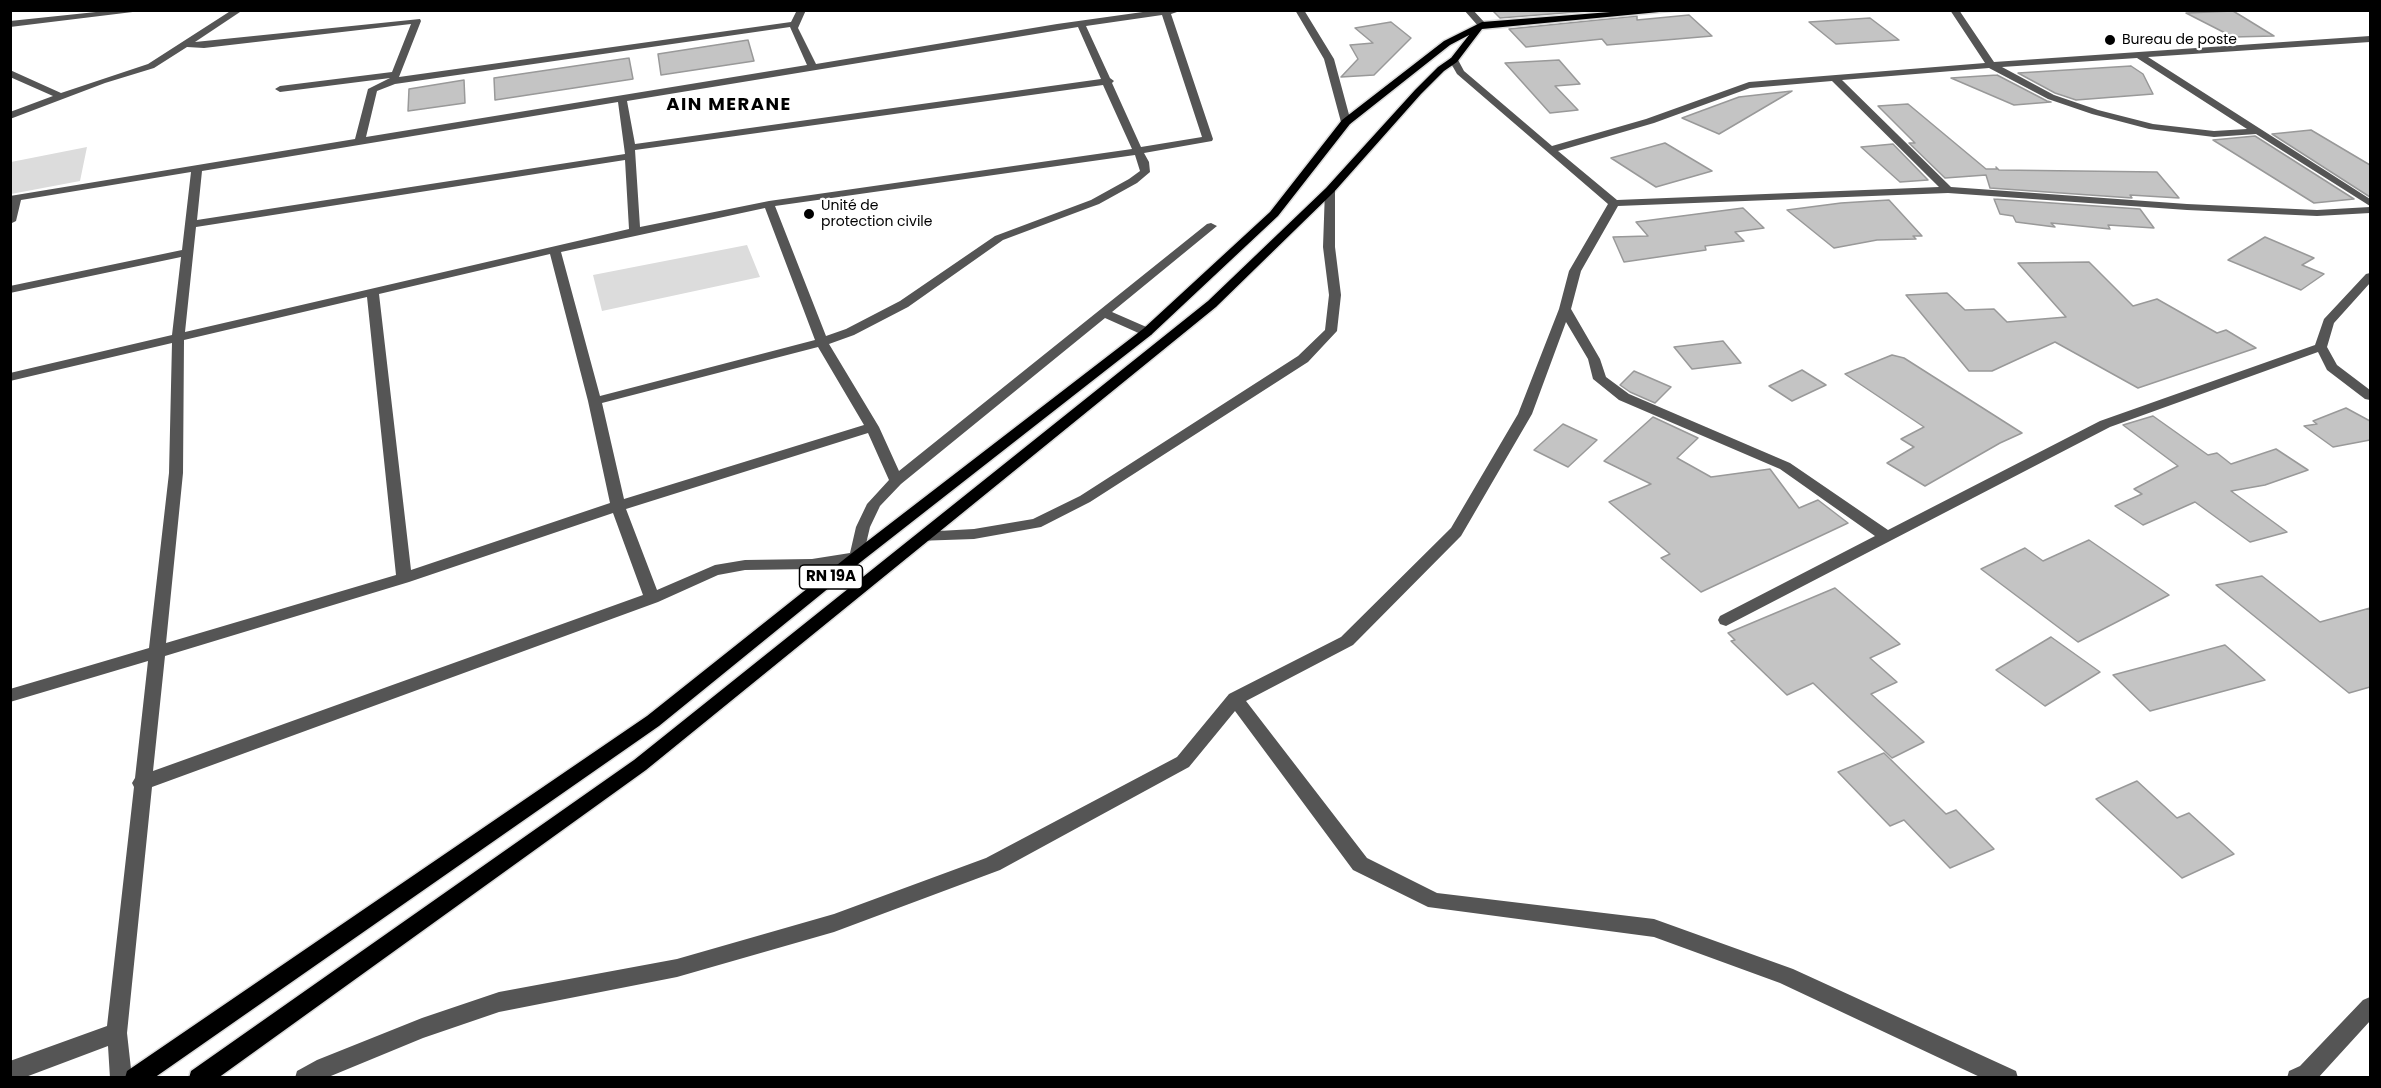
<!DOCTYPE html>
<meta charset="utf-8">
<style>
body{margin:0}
#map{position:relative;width:2381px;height:1088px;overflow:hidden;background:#fff;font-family:Poppins,sans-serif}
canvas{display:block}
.frame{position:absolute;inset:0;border:12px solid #000;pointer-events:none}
</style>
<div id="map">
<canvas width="2381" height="1088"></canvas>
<div class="frame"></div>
</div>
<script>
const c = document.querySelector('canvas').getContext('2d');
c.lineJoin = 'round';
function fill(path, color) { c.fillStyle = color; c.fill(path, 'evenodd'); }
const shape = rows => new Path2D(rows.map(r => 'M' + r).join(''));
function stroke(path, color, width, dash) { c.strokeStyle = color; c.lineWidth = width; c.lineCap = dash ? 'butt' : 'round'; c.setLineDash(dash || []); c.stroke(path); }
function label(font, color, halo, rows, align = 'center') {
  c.font = font + ' Poppins,sans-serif'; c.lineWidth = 4.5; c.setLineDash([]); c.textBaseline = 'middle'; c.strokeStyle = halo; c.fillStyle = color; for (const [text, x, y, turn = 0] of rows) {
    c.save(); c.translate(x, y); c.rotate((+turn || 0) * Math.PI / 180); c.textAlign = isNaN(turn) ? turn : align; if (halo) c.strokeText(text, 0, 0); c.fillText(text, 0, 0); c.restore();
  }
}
fill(shape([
 [87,147,80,181,11,194,11,162],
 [747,245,760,277,602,311,593,275]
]), '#dcdcdc');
const building = shape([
 [1492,10,1601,10,1500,18,1492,10],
 [2233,11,2243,17,2274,36,2233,37,2186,13,2233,11],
 [1689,15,1712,36,1607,45,1602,39,1526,47,1509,29,1637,16,1637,20,1689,15],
 [1870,18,1899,40,1836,44,1809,22,1870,18],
 [1391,22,1411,38,1374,75,1341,77,1358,59,1350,45,1373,43,1355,28,1391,22],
 [748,40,754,61,661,75,658,54,748,40],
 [629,58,633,79,495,100,494,78,629,58],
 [1559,60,1580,84,1555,86,1578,110,1550,113,1505,63,1559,60],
 [2131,66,2143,74,2153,94,2076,100,2055,93,2018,73,2131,66],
 [1997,75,2047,101,2051,102,2014,105,1951,78,1997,75],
 [464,80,465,103,408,111,409,89,464,80],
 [1792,91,1719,134,1682,118,1739,97,1792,91],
 [1908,104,1986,169,1997,169,1996,167,1999,170,2157,172,2179,198,2130,195,2132,198,1990,188,1986,175,1945,178,1909,143,1915,143,1878,106,1908,104],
 [2311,130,2370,165,2370,197,2272,134,2311,130],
 [2255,136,2354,199,2314,203,2213,140,2255,136],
 [1665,143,1712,171,1656,187,1611,158,1665,143],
 [1893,144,1928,180,1900,182,1861,147,1893,144],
 [1994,199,2140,209,2154,228,2108,225,2110,229,2051,223,2055,227,2016,222,2013,216,2000,214,1994,199],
 [1889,200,1922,236,1913,236,1916,239,1877,240,1834,248,1787,210,1841,203,1889,200],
 [1743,208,1764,228,1735,232,1744,241,1705,246,1706,250,1624,262,1613,237,1648,236,1636,222,1743,208],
 [2265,237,2314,258,2302,265,2324,274,2301,290,2228,260,2265,237],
 [2089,262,2133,306,2157,299,2217,333,2226,330,2256,348,2138,388,2055,342,1992,371,1969,371,1906,295,1947,293,1965,310,1994,309,2007,322,2066,317,2018,263,2089,262],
 [1723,341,1741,363,1692,369,1674,347,1723,341],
 [1892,355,1904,358,2022,433,2000,443,1925,486,1887,463,1914,447,1901,439,1924,427,1845,374,1892,355],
 [1802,370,1826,385,1792,401,1769,386,1802,370],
 [1634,371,1671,387,1655,403,1630,392,1620,385,1634,371],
 [2346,408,2370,421,2370,440,2333,447,2304,426,2317,424,2313,421,2346,408],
 [2153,416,2208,455,2217,453,2231,464,2276,449,2308,470,2265,485,2231,491,2287,532,2250,542,2195,502,2143,525,2115,506,2142,494,2134,489,2178,466,2123,425,2153,416],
 [1653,417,1698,438,1677,458,1711,477,1770,469,1799,508,1818,500,1848,523,1701,592,1661,558,1670,554,1609,502,1651,484,1604,461,1653,417],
 [1563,424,1597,440,1568,467,1534,450,1563,424],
 [2089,540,2169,595,2078,642,1981,569,2025,548,2043,561,2089,540],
 [2262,576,2320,622,2370,608,2370,687,2349,693,2216,585,2262,576],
 [1835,588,1900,644,1870,658,1897,682,1871,694,1924,742,1892,758,1813,683,1787,695,1731,641,1735,640,1728,633,1835,588],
 [2051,637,2100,672,2045,706,1996,670,2051,637],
 [2225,645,2265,680,2150,711,2113,675,2225,645],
 [1884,753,1946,814,1956,810,1994,849,1950,868,1904,820,1890,826,1838,772,1884,753],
 [2137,781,2177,818,2189,813,2234,854,2182,878,2096,799,2137,781]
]);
fill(building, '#c4c4c4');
stroke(building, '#999', 1.5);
const major = shape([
 [1636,10,1680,10,1482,29,1457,62,1444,71,1421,94,1334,192,1216,307,646,770,218,1078,189,1078,191,1071,634,760,1208,301,1326,188,1415,90,1438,67,1451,58,1469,35,1450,45,1350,124,1278,216,1151,335,862,561,659,726,154,1078,125,1078,127,1071,647,716,852,553,1143,329,1270,212,1342,120,1444,41,1482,22,1636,10]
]);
stroke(major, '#dbdbdb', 3);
fill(shape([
 [115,10,149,10,10,27,10,21,115,10],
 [232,10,243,10,195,42,420,19,421,21,399,77,791,22,797,10,806,10,798,28,816,64,1057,24,1157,10,1183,10,1171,14,1213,139,1212,141,1144,153,1149,162,1150,172,1137,183,1099,204,1003,240,908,307,854,335,829,344,879,427,899,471,1207,224,1211,223,1217,226,1112,312,1151,329,1153,332,1151,335,1143,335,1105,318,901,484,880,506,870,527,862,561,812,569,745,570,718,575,658,602,152,787,127,1033,132,1078,110,1078,108,1046,23,1078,10,1078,10,1061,107,1026,134,787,132,783,135,778,148,661,10,702,10,689,149,648,169,473,172,343,10,381,10,373,172,335,181,257,10,293,10,286,182,250,191,172,21,200,16,221,10,224,10,196,355,139,368,89,390,78,280,92,275,89,280,86,392,72,411,24,204,48,187,47,154,68,105,83,10,119,10,112,53,96,10,77,10,70,61,93,148,64,232,10],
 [1162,15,1202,137,1141,147,1112,83,1114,81,1110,78,1086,26,1162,15],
 [790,27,807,65,366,137,377,91,395,84,790,27],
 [1078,27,1101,79,635,144,627,101,1078,27],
 [1103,85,1132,149,769,201,640,227,635,150,1103,85],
 [618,102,625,154,197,220,202,171,618,102],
 [1135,155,1140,171,1129,179,1091,200,995,236,900,301,846,329,826,336,775,206,1135,155],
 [625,160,629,229,185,332,196,227,625,160],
 [765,208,815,340,600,396,561,252,765,208],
 [550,254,588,401,610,503,411,570,379,294,550,254],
 [367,297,396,575,166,643,183,473,184,340,367,297],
 [818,347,864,425,624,499,602,403,818,347],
 [868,433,889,480,867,504,856,527,850,553,812,559,745,560,715,565,657,590,626,509,868,433],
 [613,513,643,595,153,771,165,656,409,582,613,513],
 [1295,10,1304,10,1334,59,1351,122,1350,124,1341,122,1324,59,1295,10],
 [1464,10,1473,10,1485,23,1485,27,1479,27,1464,10],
 [1950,10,1959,10,1994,62,2370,36,2370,42,2148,57,2370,199,2370,206,2256,134,2214,137,2149,129,2092,114,2048,99,1989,68,1842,80,1951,187,2187,204,2317,210,2370,207,2370,213,2317,216,2187,210,1948,193,1618,206,1581,271,1571,309,1600,359,1606,377,1629,394,1790,463,1888,530,2100,421,2315,345,2324,319,2366,274,2370,273,2370,283,2334,323,2327,347,2337,365,2370,390,2370,400,2365,399,2327,370,2318,352,2110,427,1726,626,1720,624,1718,620,1720,616,1875,536,1780,469,1619,400,1593,379,1588,359,1566,322,1532,414,1461,536,1353,645,1246,701,1367,858,1437,893,1654,919,1793,969,2016,1071,2018,1078,1982,1078,1780,983,1654,937,1428,907,1353,870,1235,711,1189,767,1000,870,834,932,677,977,499,1012,423,1038,326,1078,295,1078,297,1071,317,1060,422,1018,499,992,677,959,834,914,986,858,1177,757,1229,694,1341,637,1451,528,1518,414,1559,309,1569,271,1608,204,1457,74,1449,60,1451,58,1457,58,1464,71,1552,146,1646,119,1749,82,1985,63,1950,10],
 [2137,58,2247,129,2214,131,2153,124,2098,110,2054,95,2002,67,2137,58],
 [1832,81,1939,187,1617,200,1558,151,1654,123,1750,88,1832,81],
 [1330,187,1335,190,1335,247,1341,295,1337,331,1308,362,1090,502,1041,527,974,539,916,541,914,537,921,532,974,529,1033,519,1080,496,1298,356,1325,330,1329,295,1323,247,1325,190,1330,187],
 [2370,997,2370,1021,2318,1078,2287,1078,2289,1071,2300,1066,2363,1000,2370,997]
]), '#555');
fill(major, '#000');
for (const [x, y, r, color] of [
 [2110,40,6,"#000"],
 [809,214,6,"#000"]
]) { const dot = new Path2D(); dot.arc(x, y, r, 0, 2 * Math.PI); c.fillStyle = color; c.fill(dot); stroke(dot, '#fff', 2); }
label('14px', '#000', '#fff', [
 ["Bureau de poste",2122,40],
 ["Unité de",821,206],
 ["protection civile",821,222]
], 'left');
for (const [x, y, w] of [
 [831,577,63]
]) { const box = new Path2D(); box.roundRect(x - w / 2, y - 12, w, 24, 4.5); c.fillStyle = '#fff'; c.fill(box); stroke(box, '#000', 1.5); }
label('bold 15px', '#000', null, [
 ["RN 19A",831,577]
]);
c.letterSpacing = '1.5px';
label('bold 18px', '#000', '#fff', [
 ["AIN MERANE",729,105]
]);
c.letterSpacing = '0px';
</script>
